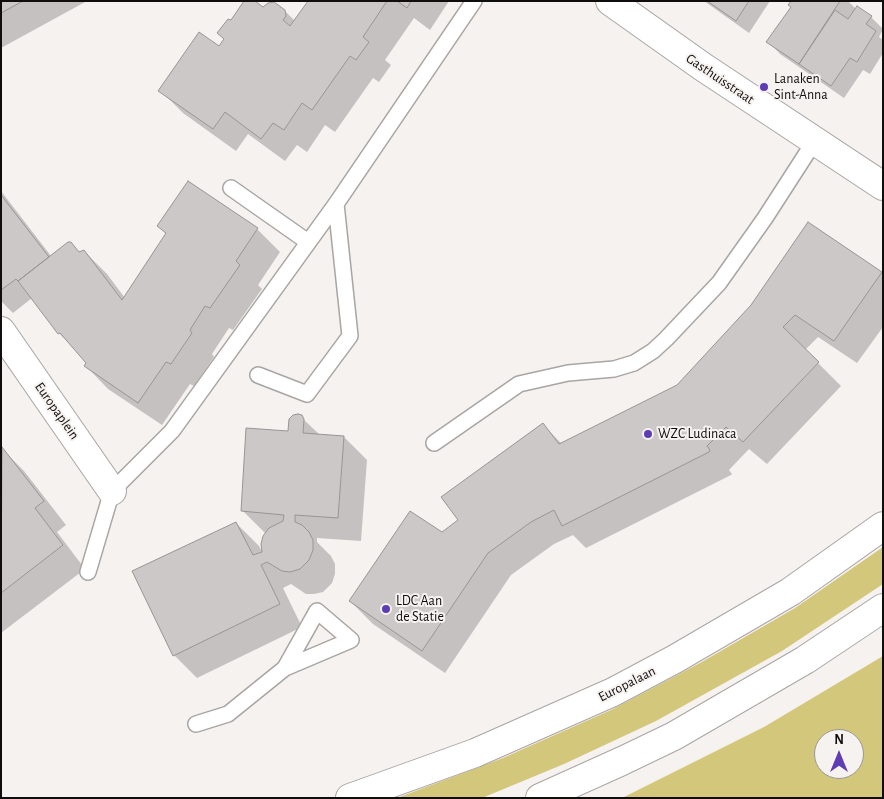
<!DOCTYPE html>
<style>
body{margin:0}
#map{position:relative;width:884px;height:799px;overflow:hidden;background:#f6f2f0;font-family:"Alegreya Sans",sans-serif}
canvas{display:block}
.frame{position:absolute;inset:0;border:2px solid #0f0e0d;pointer-events:none}
.north{position:absolute;left:814px;top:729px;width:50px;height:50px;box-sizing:border-box;background:#f6f2f0;border:1px solid #9a9795;border-radius:50%;rotate:0deg;font-size:14px;font-weight:700;line-height:20px;text-align:center;color:#0f0e0d}
.north::after{content:'';display:block;margin:auto;width:18px;height:22px;background:#5e3cb4;clip-path:polygon(50% 0,100% 100%,50% 72%,0 100%)}
</style>
<div id="map">
<canvas width="884" height="799"></canvas>
<div class="frame"></div>
<div class="north">N</div>
</div>
<script>
const c = document.querySelector('canvas').getContext('2d');
c.lineJoin = 'round';
function fill(path, color) { c.fillStyle = color; c.fill(path, 'evenodd'); }
const shape = rows => new Path2D(rows.map(r => 'M' + r).join(''));
function stroke(path, color, width, dash) { c.strokeStyle = color; c.lineWidth = width; c.lineCap = dash ? 'butt' : 'round'; c.setLineDash(dash || []); c.stroke(path); }
function label(font, color, halo, rows, align = 'center') {
  c.font = font + ' "Alegreya Sans",sans-serif'; c.lineWidth = 4; c.setLineDash([]); c.textBaseline = 'middle'; c.strokeStyle = halo; c.fillStyle = color; for (const [text, x, y, turn = 0] of rows) {
    c.save(); c.translate(x, y); c.rotate((+turn || 0) * Math.PI / 180); c.textAlign = isNaN(turn) ? turn : align; if (halo) c.strokeText(text, 0, 0); c.fillText(text, 0, 0); c.restore();
  }
}
fill(shape([
 [883,547,883,584,782,651,656,721,564,764,482,798,397,798,503,758,611,710,700,663,795,608],
 [883,656,883,798,622,798,764,727],
 [824,739,854,739,854,769,824,769]
]), '#d3c77b');
fill(shape([
 [1,1,87,1,1,48],
 [309,1,449,1,430,30,414,18,385,60,391,65,379,82,373,78,335,132,325,125,307,152,297,145,285,161,248,134,236,151,183,113,160,90,219,48,225,39,232,22,263,8,284,10,295,21],
 [704,1,770,1,749,33],
 [792,1,848,1,856,9,871,17,883,29,879,37,883,40,883,53,870,74,863,70,844,98,780,54,768,41,792,7],
 [188,182,257,229,280,252,258,285,262,289,233,330,229,328,212,354,214,357,194,386,190,384,162,425,108,389,86,366,88,362,59,333,32,298,13,313,1,301,1,191,51,256,70,243,80,253,84,251,107,274,125,298,166,234,158,225],
 [809,224,883,274,883,327,857,363,818,337,805,350,841,386,767,464,749,449,729,470,732,474,731,475,586,548,573,535,554,544,511,575,445,673,373,624,350,601,460,520,543,425,562,444,678,386,752,305],
 [301,417,320,435,344,437,367,460,361,541,317,538,317,542,331,556,335,564,335,574,332,583,323,592,314,594,306,594,291,584,283,588,302,627,197,678,174,655,236,523,259,546,264,555,266,534,242,510,289,432],
 [2,449,24,471,66,525,57,532,85,569,1,633]
]), '#0003');
const building = shape([
 [1,1,23,1,1,13,1,1],
 [244,1,255,1,263,7,268,3,274,2,285,10,286,16,283,20,290,26,308,1,387,1,363,37,369,42,356,60,350,56,312,110,302,103,284,130,273,123,261,139,225,112,213,129,158,91,199,32,219,46,224,39,217,33,228,19,231,20,244,1],
 [397,1,411,1,407,8,397,1],
 [707,1,749,1,736,21,707,1],
 [791,1,840,1,799,64,766,42,791,7,788,5,791,1],
 [857,6,872,16,866,24,876,31,857,62,850,58,831,86,799,64,835,10,848,19,857,6],
 [188,181,258,228,236,261,240,265,210,308,205,306,190,330,192,333,171,364,166,362,138,403,84,366,86,363,60,333,58,334,18,281,68,242,71,242,79,252,84,250,122,300,166,233,157,226,188,181],
 [1,195,49,257,18,281,16,279,1,290,1,195],
 [808,222,882,272,834,341,795,315,783,327,819,362,743,442,726,427,707,446,710,450,709,452,562,526,554,510,531,522,488,553,422,651,349,601,410,511,442,532,458,520,441,497,543,423,559,444,677,385,751,305,808,222],
 [298,414,302,415,304,419,303,433,344,436,338,518,295,515,295,522,302,525,309,532,313,540,313,550,309,560,300,569,290,572,282,571,267,562,261,565,280,604,173,656,132,571,236,522,253,555,262,552,261,544,263,536,269,528,283,521,284,515,241,511,246,428,288,431,289,419,293,415,298,414],
 [2,447,44,501,35,508,63,545,1,593,2,447]
]);
fill(building, '#ccc8c8');
stroke(building, '#989493', 1);
const lane = shape([
 [231,188,308,242],
 [258,375,307,394,350,336,336,204,474,1],
 [434,443,519,384,568,373,614,369,634,363,653,351,666,339,719,283,765,218,814,142],
 [88,572,112,491,172,431,336,204],
 [196,724,228,714,285,668,351,640,317,611,285,668]
]);
const street = shape([
 [610,1,703,67,883,186],
 [1,331,112,491]
]);
const primary = shape([
 [350,798,475,753,613,692,675,659,790,592,883,526],
 [540,798,622,761,674,736,805,660,883,608]
]);
stroke(lane, '#a9a5a3', 18);
stroke(street, '#a9a5a3', 30);
stroke(primary, '#a9a5a3', 30);
stroke(lane, '#fff', 15);
stroke(street, '#fff', 28);
stroke(primary, '#fff', 28);
for (const [x, y, r, color] of [
 [764,87,5,"#5e3cb4"],
 [648,434,5,"#5e3cb4"],
 [386,609,5,"#5e3cb4"]
]) { const dot = new Path2D(); dot.arc(x, y, r, 0, 2 * Math.PI); c.fillStyle = color; c.fill(dot); stroke(dot, '#f6f2f0', 2); }
label('14px', '#0f0e0d', '#f6f2f0', [
 ["Gasthuisstraat",720,79,34],
 ["Europaplein",57,411,55],
 ["Europalaan",627,684,-27]
]);
label('14px', '#0f0e0d', '#f6f2f0', [
 ["Lanaken",774,79],
 ["Sint-Anna",774,95],
 ["WZC Ludinaca",658,434],
 ["LDC Aan",396,601],
 ["de Statie",396,617]
], 'left');
</script>
